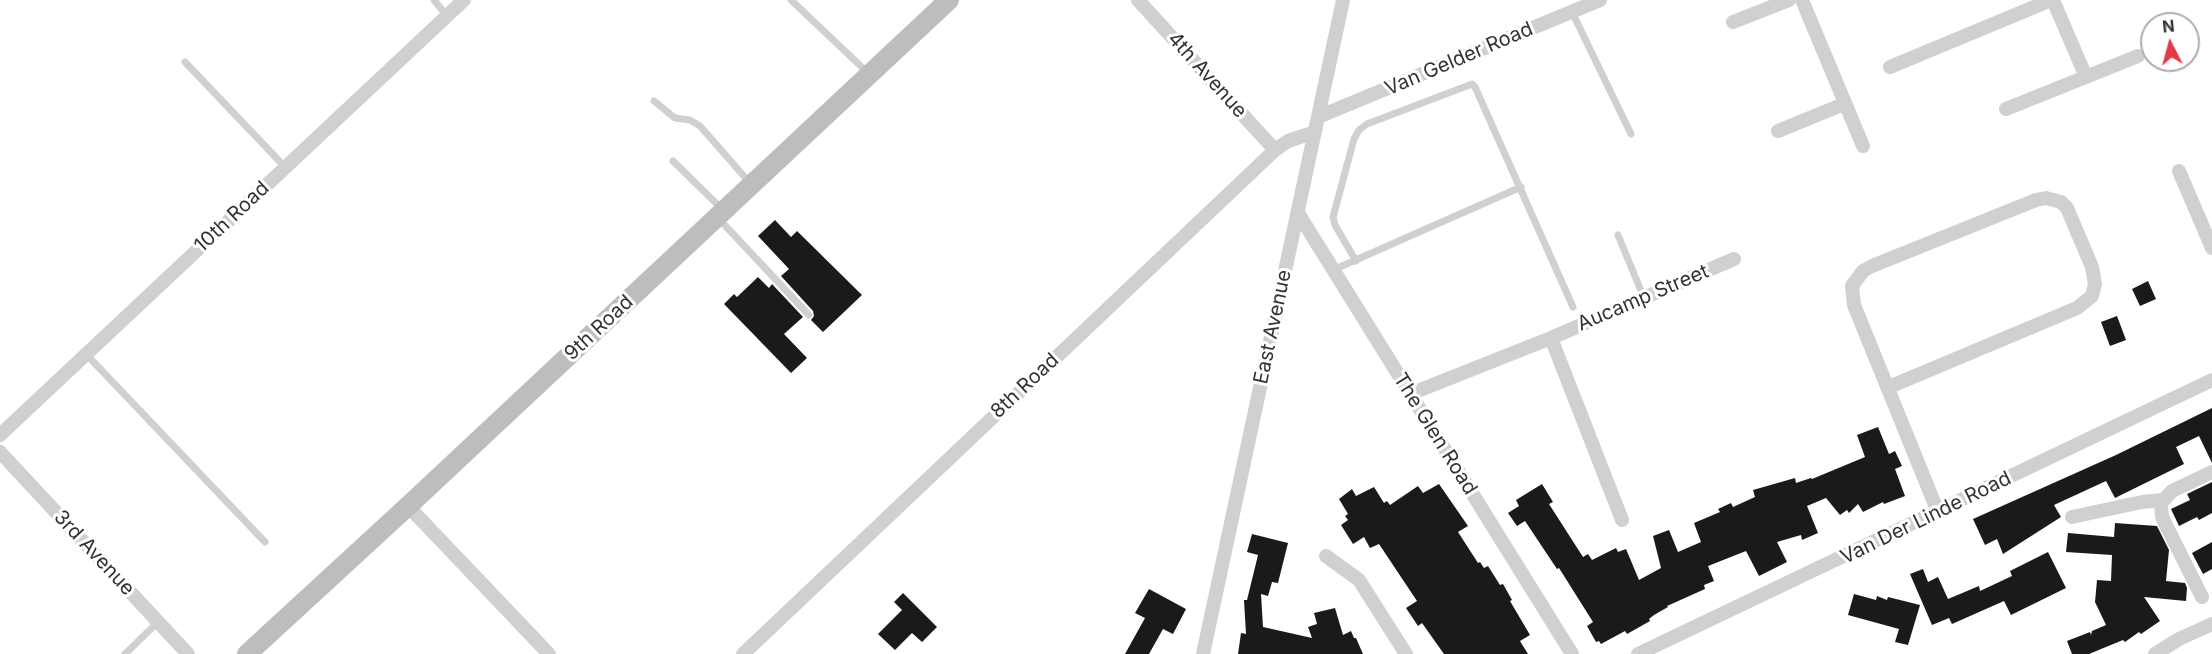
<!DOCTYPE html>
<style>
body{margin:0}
#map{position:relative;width:2212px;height:654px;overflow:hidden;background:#fff;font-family:Inter,sans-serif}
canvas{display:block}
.north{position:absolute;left:2140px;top:12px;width:60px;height:60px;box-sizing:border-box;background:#fff;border:2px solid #adadad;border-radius:50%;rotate:354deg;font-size:16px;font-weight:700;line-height:24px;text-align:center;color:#333}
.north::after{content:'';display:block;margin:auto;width:21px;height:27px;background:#e63946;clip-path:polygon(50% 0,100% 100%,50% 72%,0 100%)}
</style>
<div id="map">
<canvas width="2212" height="654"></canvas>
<div class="north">N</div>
</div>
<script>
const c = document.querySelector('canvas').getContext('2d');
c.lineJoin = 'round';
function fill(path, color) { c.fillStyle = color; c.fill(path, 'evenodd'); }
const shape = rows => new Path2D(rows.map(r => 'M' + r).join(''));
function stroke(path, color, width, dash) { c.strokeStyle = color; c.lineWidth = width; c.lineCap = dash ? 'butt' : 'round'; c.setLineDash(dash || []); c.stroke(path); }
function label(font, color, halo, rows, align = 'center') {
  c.font = font + ' Inter,sans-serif'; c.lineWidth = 6; c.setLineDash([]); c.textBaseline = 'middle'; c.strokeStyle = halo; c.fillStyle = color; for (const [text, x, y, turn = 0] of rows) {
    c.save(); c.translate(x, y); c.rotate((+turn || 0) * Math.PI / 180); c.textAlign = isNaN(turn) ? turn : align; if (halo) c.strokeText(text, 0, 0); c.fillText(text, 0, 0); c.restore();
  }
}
fill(shape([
 [775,220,791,237,797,231,862,295,823,332,811,320,814,316,813,311,781,276,789,269,758,236],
 [758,277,769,288,772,284,803,317,784,334,807,358,791,373,724,304,734,294,737,297],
 [2148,281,2156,299,2140,306,2132,289],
 [2117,316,2126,340,2110,346,2101,322],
 [2212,408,2212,463,2199,436,2176,447,2184,464,2115,498,2106,481,2054,505,2061,517,2003,554,1997,539,1985,545,1973,519,2116,455],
 [1878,427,1889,454,1895,451,1902,466,1895,469,1905,496,1884,504,1883,502,1863,512,1858,504,1849,513,1847,510,1840,515,1826,498,1807,506,1818,533,1802,540,1801,535,1777,542,1787,562,1759,576,1746,551,1708,566,1714,581,1704,585,1705,589,1667,606,1668,607,1654,615,1649,619,1650,621,1643,625,1627,634,1625,631,1601,644,1599,641,1596,642,1587,626,1593,622,1559,568,1557,569,1525,521,1517,526,1508,513,1519,506,1516,500,1542,484,1553,502,1549,504,1583,557,1588,554,1592,560,1616,548,1618,552,1626,549,1639,580,1661,568,1653,536,1669,530,1678,552,1701,542,1694,523,1720,512,1718,509,1731,503,1733,507,1755,497,1753,490,1795,478,1796,483,1811,478,1812,479,1865,457,1857,435],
 [2212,482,2212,513,2199,520,2197,517,2179,526,2171,509,2190,500,2187,494],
 [1439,484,1468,526,1458,532,1478,563,1480,562,1484,568,1488,566,1500,585,1503,584,1512,600,1510,601,1530,635,1520,641,1528,654,1444,654,1422,623,1418,626,1406,608,1417,601,1379,544,1370,548,1364,537,1353,544,1341,525,1348,520,1345,516,1348,514,1339,499,1352,489,1356,496,1374,487,1384,503,1387,501,1390,505,1418,486,1423,493],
 [2115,523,2157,526,2169,550,2166,581,2185,583,2187,588,2186,601,2144,597,2160,621,2141,634,2139,632,2125,642,2123,640,2089,654,2072,654,2067,641,2090,632,2091,635,2092,631,2106,625,2095,602,2097,580,2111,581,2112,555,2066,552,2068,533,2114,537],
 [1252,534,1288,543,1278,583,1272,582,1268,596,1261,594,1263,627,1312,638,1308,627,1317,624,1314,613,1335,608,1343,635,1351,631,1354,638,1356,638,1363,654,1238,654,1241,633,1246,634,1244,600,1247,600,1258,555,1247,552],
 [2212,542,2212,569,2203,574,2192,553],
 [2048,552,2066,588,2011,615,2004,601,1952,624,1949,618,1932,625,1910,574,1923,569,1928,582,1938,577,1948,599,1979,586,1980,591,2012,576,2010,571],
 [1149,589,1186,609,1173,634,1163,629,1149,654,1125,654,1145,618,1135,613],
 [903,593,937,627,922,642,912,633,895,650,878,634,902,610,894,602],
 [1854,594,1876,600,1877,596,1887,600,1888,597,1920,605,1908,645,1895,642,1899,629,1848,615]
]), '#1a1a1a');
stroke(shape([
 [434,0,447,16],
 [791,0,868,73],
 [1572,12,1631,134],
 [185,62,285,167],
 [654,101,675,118,690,120,700,126,750,183],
 [673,161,722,209],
 [719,219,809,315],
 [1618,235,1644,298],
 [1356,261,1335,225,1333,217,1354,139,1359,130,1367,124,1472,84,1475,87,1573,307],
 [1333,270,1521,187],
 [86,354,265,542],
 [125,654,158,622]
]), '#d0d0d0', 7);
stroke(shape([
 [1138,0,1275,150],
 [1802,0,1863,146],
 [2053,0,2086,77],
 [1733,22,1789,0],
 [1890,67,2051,0],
 [2006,109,2138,56],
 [1318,117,1600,0],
 [1778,131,1844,104],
 [2179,171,2212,248],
 [1298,213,1572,654],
 [1551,338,1622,520],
 [1889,387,2077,308,2092,296,2095,284,2092,267,2067,208,2061,202,2046,198,2036,200,1872,266,1863,271,1852,286,1854,305,1938,512],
 [1410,394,1551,338,1734,259],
 [0,435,464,0],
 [0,452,188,654],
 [408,506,549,654],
 [2072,517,2142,502,2163,500],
 [1326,556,1359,580,1406,654],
 [2202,597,2162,517,2161,503,2172,491,2212,472],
 [743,654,1275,150,1288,141,1315,132],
 [1203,654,1343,0],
 [1638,654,2212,380],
 [2155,654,2179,639,2212,624]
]), '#d0d0d0', 14);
stroke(shape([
 [247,654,408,506,949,0]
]), '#bdbdbd', 20);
label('20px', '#333', '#fff', [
 ["Van Gelder Road",1459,59,-23],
 ["4th Avenue",1207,75,48],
 ["10th Road",232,217,-43],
 ["Aucamp Street",1643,298,-23],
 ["East Avenue",1273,327,-78],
 ["9th Road",599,328,-43],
 ["8th Road",1025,386,-43],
 ["The Glen Road",1435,434,58],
 ["Van Der Linde Road",1926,518,-26],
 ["3rd Avenue",94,553,47]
]);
</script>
